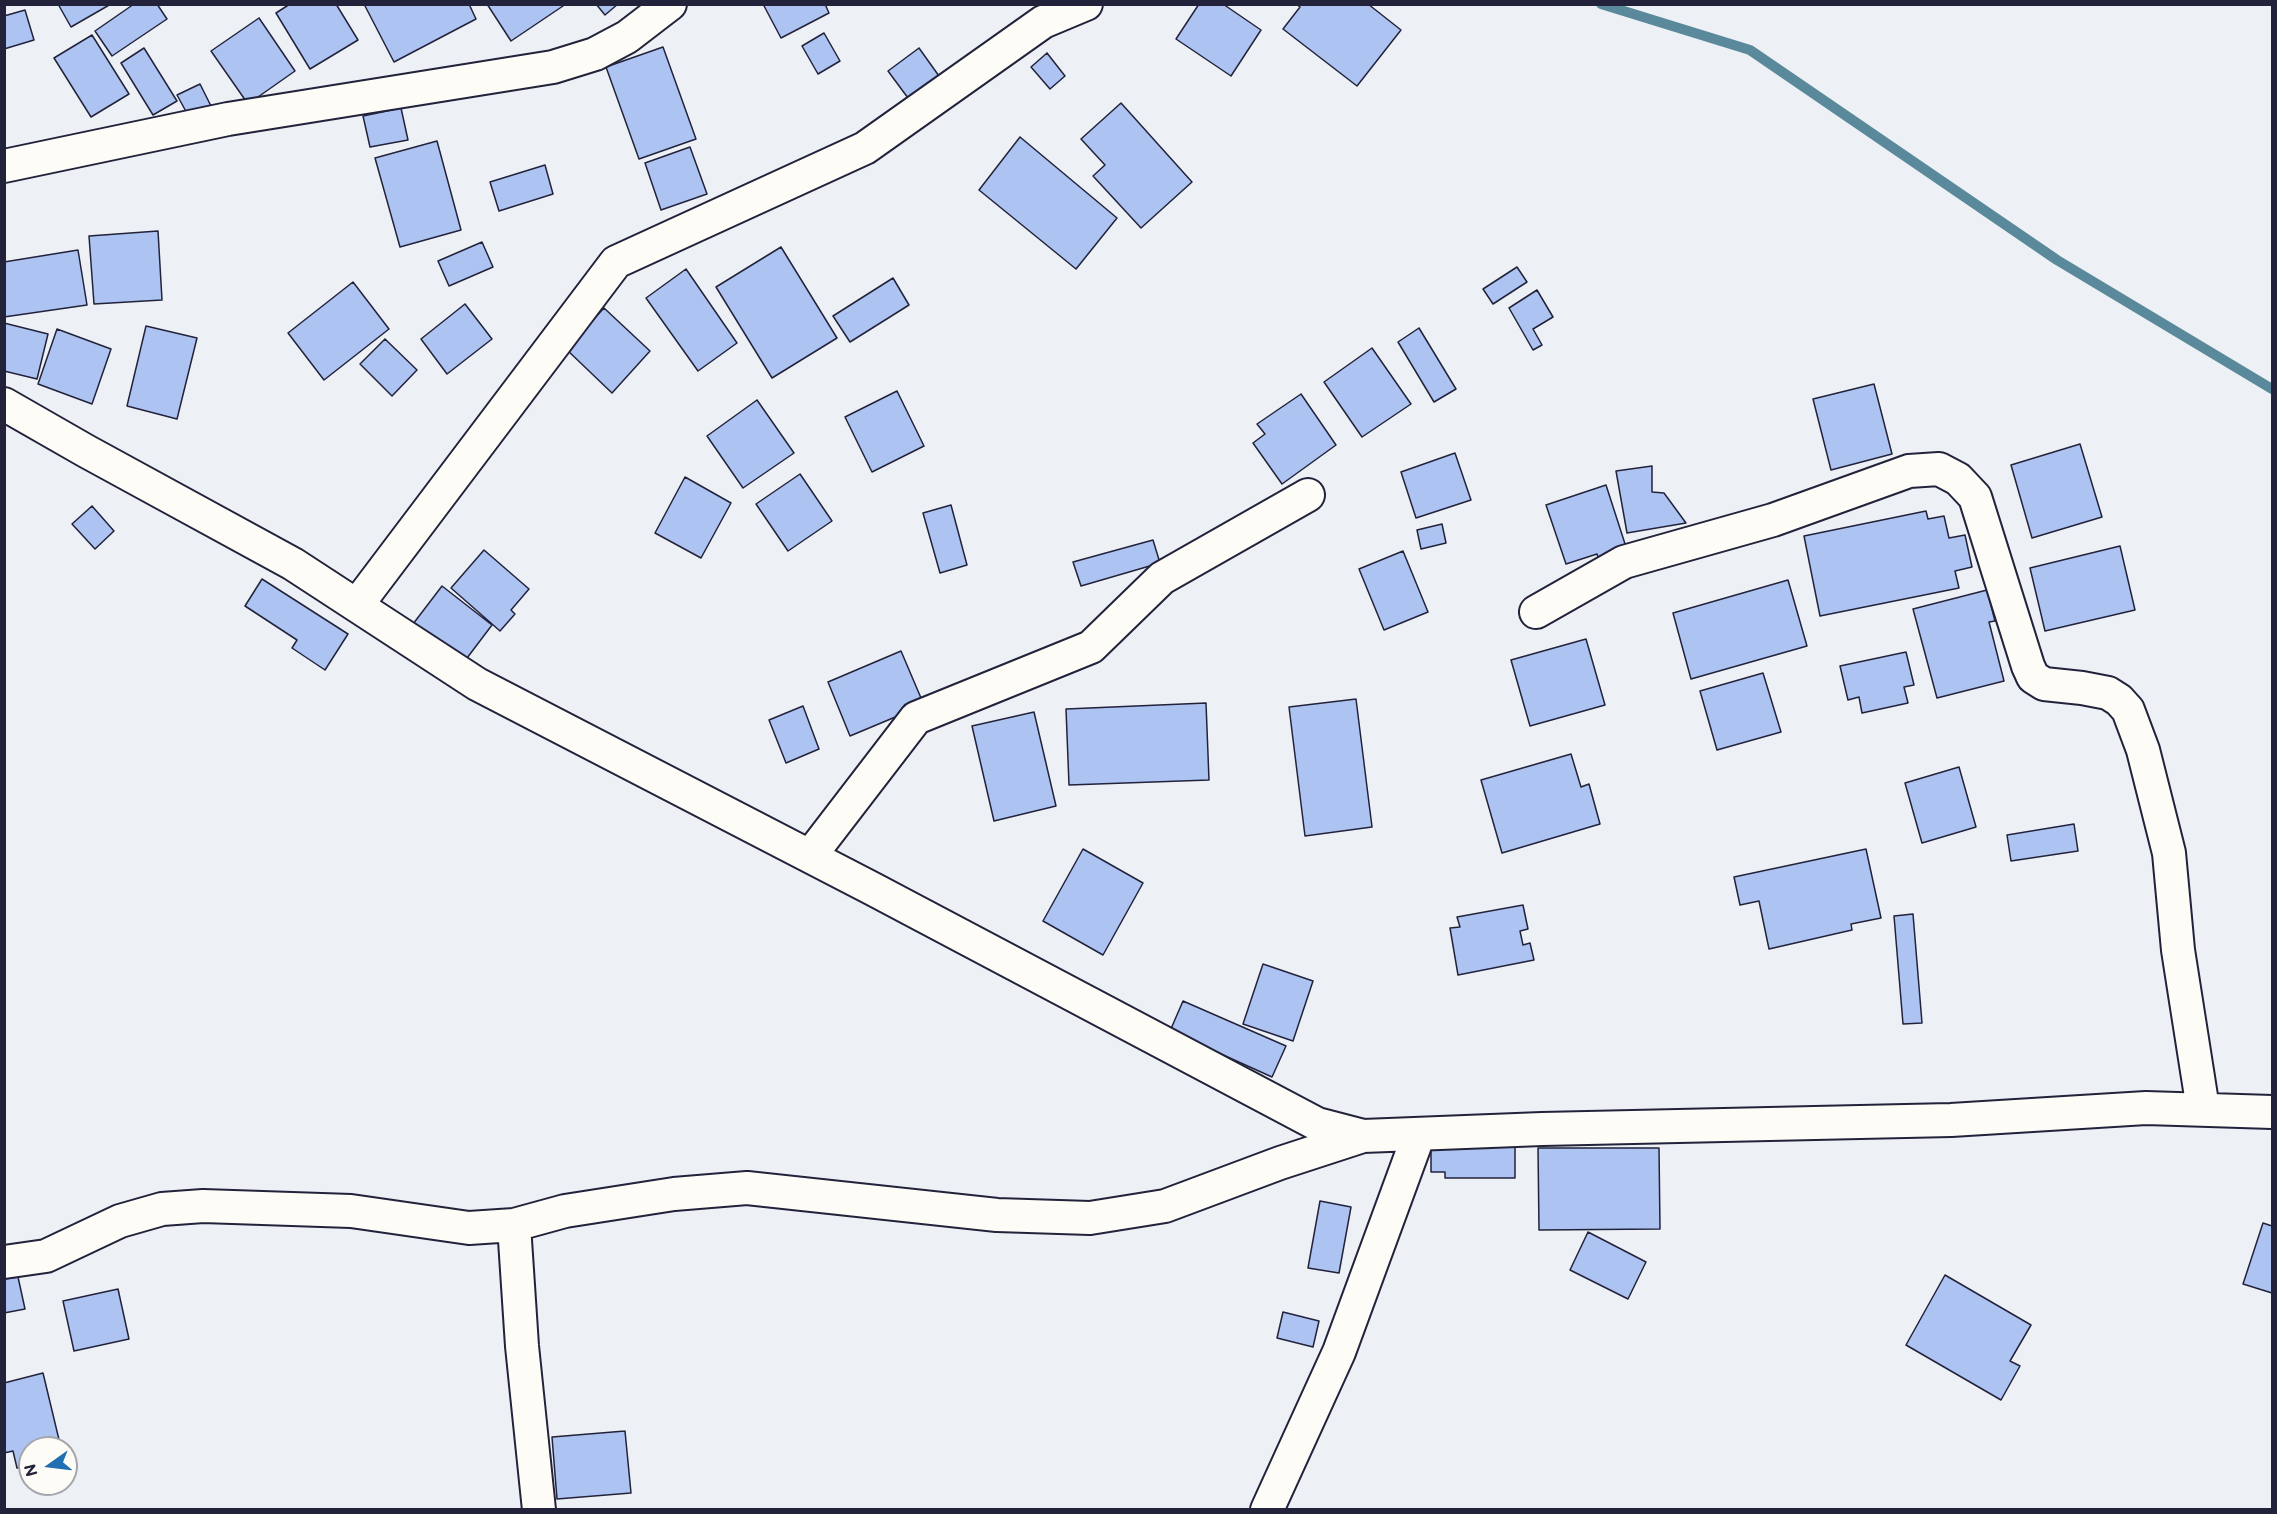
<!DOCTYPE html>
<style>
body{margin:0}
#map{position:relative;width:2277px;height:1514px;overflow:hidden;background:#edf1f6;font-family:"Balsamiq Sans",sans-serif}
canvas{display:block}
.frame{position:absolute;inset:0;border:6px solid #22223b;pointer-events:none}
.north{position:absolute;left:18px;top:1436px;width:60px;height:60px;box-sizing:border-box;background:#fdfcf7;border:2px solid #a5a5ac;border-radius:50%;rotate:256deg;font-size:16px;font-weight:700;line-height:24px;text-align:center;color:#22223b}
.north::after{content:'';display:block;margin:auto;width:21px;height:27px;background:#1f6fb2;clip-path:polygon(50% 0,100% 100%,50% 72%,0 100%)}
</style>
<div id="map">
<canvas width="2277" height="1514"></canvas>
<div class="frame"></div>
<div class="north">N</div>
</div>
<script>
const c = document.querySelector('canvas').getContext('2d');
c.lineJoin = 'round';
const shape = rows => new Path2D(rows.map(r => 'M' + r).join(''));
function stroke(path, color, width, dash) { c.strokeStyle = color; c.lineWidth = width; c.lineCap = dash ? 'butt' : 'round'; c.setLineDash(dash || []); c.stroke(path); }
function fill(path, color) { c.fillStyle = color; c.fill(path, 'evenodd'); }
stroke(shape([
 [1601,4,1750,50,2057,260,2272,389]
]), '#59899a', 10);
const building = shape([
 [58,4,111,4,71,27,58,4],
 [134,4,157,4,167,19,112,56,95,31,134,4],
 [290,4,336,4,358,40,310,69,276,13,290,4],
 [364,4,469,4,476,19,394,62,364,4],
 [487,4,566,4,511,41,487,4],
 [596,4,618,4,605,15,596,4],
 [763,4,825,4,829,13,781,38,763,4],
 [1199,4,1223,4,1261,30,1231,76,1176,39,1199,4],
 [1296,4,1368,4,1401,30,1357,86,1283,29,1300,7,1296,4],
 [25,10,34,40,4,49,4,16,25,10],
 [259,18,295,71,248,104,211,51,259,18],
 [824,33,840,61,818,74,802,46,824,33],
 [92,35,129,94,91,117,54,58,92,35],
 [663,47,696,139,639,159,606,67,663,47],
 [144,48,177,101,153,115,121,63,144,48],
 [919,48,939,76,908,98,888,71,919,48],
 [1047,53,1065,76,1050,89,1031,67,1047,53],
 [200,84,211,106,189,117,177,95,200,84],
 [1121,103,1192,182,1141,228,1093,176,1105,165,1081,139,1121,103],
 [401,108,408,140,370,147,363,116,401,108],
 [1020,137,1117,218,1076,269,979,190,1020,137],
 [437,141,461,230,400,247,375,158,437,141],
 [690,147,707,194,661,210,645,163,690,147],
 [545,165,553,194,499,211,490,182,545,165],
 [158,231,162,300,94,304,89,236,158,231],
 [482,242,493,267,449,286,438,261,482,242],
 [781,247,837,338,772,378,716,287,781,247],
 [78,250,87,305,4,317,4,262,78,250],
 [1517,267,1527,282,1493,304,1483,289,1517,267],
 [686,269,737,343,698,371,646,298,686,269],
 [893,278,909,305,850,342,833,316,893,278],
 [353,282,389,329,324,380,288,333,353,282],
 [1537,290,1553,317,1533,329,1542,345,1533,350,1509,308,1537,290],
 [465,304,492,339,447,374,421,339,465,304],
 [604,308,650,351,612,393,566,349,604,308],
 [4,323,48,334,37,379,4,371,4,323],
 [146,326,197,338,177,419,127,406,146,326],
 [1419,328,1456,389,1434,402,1398,342,1419,328],
 [57,329,111,349,92,404,38,384,57,329],
 [385,339,417,370,392,396,360,364,385,339],
 [1372,348,1411,404,1362,437,1324,382,1372,348],
 [1874,384,1892,454,1831,470,1813,399,1874,384],
 [897,391,924,446,872,472,845,417,897,391],
 [1301,394,1336,445,1282,484,1253,443,1265,434,1257,424,1301,394],
 [757,400,794,453,743,488,707,436,757,400],
 [2080,444,2102,517,2032,538,2011,465,2080,444],
 [1455,453,1471,500,1416,518,1401,472,1455,453],
 [1652,466,1652,492,1664,493,1686,523,1627,533,1616,471,1652,466],
 [800,474,832,521,788,551,756,504,800,474],
 [685,477,731,503,701,558,655,533,685,477],
 [1606,485,1627,550,1599,560,1597,554,1566,564,1546,505,1606,485],
 [951,505,967,565,940,573,923,513,951,505],
 [92,506,114,531,95,549,72,524,92,506],
 [1926,511,1928,519,1944,516,1949,538,1965,535,1972,567,1955,571,1959,588,1820,616,1804,536,1926,511],
 [1442,524,1446,543,1421,549,1417,530,1442,524],
 [1153,540,1160,563,1081,586,1073,562,1153,540],
 [2120,546,2135,610,2045,631,2030,568,2120,546],
 [484,550,529,589,511,610,515,614,500,631,451,588,484,550],
 [1403,551,1428,612,1384,630,1359,569,1403,551],
 [262,579,348,634,325,670,292,648,297,640,245,606,262,579],
 [1788,580,1807,646,1691,679,1673,613,1788,580],
 [442,586,492,625,464,662,413,624,442,586],
 [1987,590,1995,621,1989,622,2004,681,1937,698,1913,609,1987,590],
 [1586,639,1605,705,1530,726,1511,660,1586,639],
 [901,651,924,705,850,736,828,682,901,651],
 [1906,652,1914,685,1904,687,1908,703,1862,713,1859,697,1848,700,1840,666,1906,652],
 [1763,673,1781,732,1717,750,1700,691,1763,673],
 [1356,699,1372,827,1305,836,1289,707,1356,699],
 [1206,703,1209,780,1069,785,1066,709,1206,703],
 [803,706,819,749,786,763,769,720,803,706],
 [1034,712,1056,806,994,821,972,726,1034,712],
 [1571,754,1581,787,1589,784,1600,824,1502,853,1481,780,1571,754],
 [1959,767,1976,827,1922,843,1905,783,1959,767],
 [2074,824,2078,851,2011,861,2007,835,2074,824],
 [1083,849,1143,883,1103,955,1043,921,1083,849],
 [1866,849,1881,918,1851,924,1852,930,1769,949,1759,901,1740,905,1734,877,1866,849],
 [1523,905,1528,929,1520,931,1523,945,1530,943,1534,960,1458,975,1450,928,1460,927,1457,917,1523,905],
 [1913,914,1922,1023,1903,1024,1894,916,1913,914],
 [1263,964,1313,981,1293,1041,1243,1024,1263,964],
 [1183,1001,1286,1046,1272,1077,1170,1031,1183,1001],
 [1431,1140,1515,1140,1515,1178,1445,1178,1445,1172,1431,1172,1431,1140],
 [1538,1148,1659,1148,1660,1229,1539,1230,1538,1148],
 [1320,1201,1351,1207,1339,1273,1308,1268,1320,1201],
 [2263,1223,2272,1226,2272,1293,2243,1284,2263,1223],
 [1588,1232,1646,1262,1628,1299,1570,1270,1588,1232],
 [1945,1275,2031,1325,2010,1361,2020,1366,2001,1400,1906,1345,1945,1275],
 [18,1277,25,1309,4,1313,4,1279,18,1277],
 [118,1289,129,1339,74,1351,63,1301,118,1289],
 [1283,1312,1319,1321,1313,1347,1277,1338,1283,1312],
 [43,1373,61,1448,30,1448,30,1465,17,1468,13,1451,4,1453,4,1383,43,1373],
 [625,1431,631,1493,557,1499,552,1437,625,1431]
]);
fill(building, '#adc3f1');
stroke(building, '#22223b', 1.5);
const minor = shape([
 [4,166,228,119,553,67,595,54,627,37,670,4],
 [4,404,86,451,293,564,477,684,873,889,1317,1124,1363,1136,1542,1129,1951,1120,2146,1108,2272,1112],
 [357,605,616,262,865,148,1043,22,1086,4],
 [1536,612,1624,562,1773,520,1909,471,1939,469,1958,479,1975,497,2028,666,2033,677,2044,684,2082,688,2108,693,2119,700,2128,710,2143,750,2169,853,2178,950,2203,1109],
 [810,856,916,718,1091,647,1162,578,1308,495],
 [514,1225,522,1346,539,1510],
 [4,1262,46,1256,120,1221,162,1209,203,1206,351,1211,469,1228,514,1225,565,1211,674,1194,747,1188,997,1215,1090,1218,1165,1206,1280,1163,1363,1136],
 [1267,1510,1339,1352,1419,1134]
]);
stroke(minor, '#22223b', 36);
stroke(minor, '#fdfcf7', 32);
</script>
